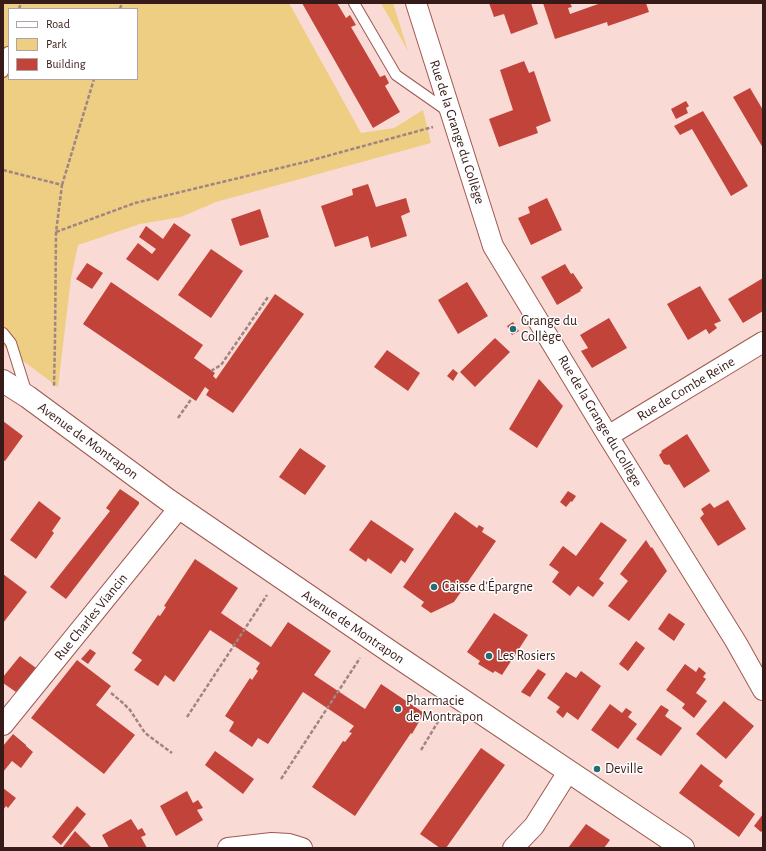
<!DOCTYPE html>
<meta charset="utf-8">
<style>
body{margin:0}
#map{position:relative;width:766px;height:851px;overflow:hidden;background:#fadad5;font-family:"Alegreya Sans",sans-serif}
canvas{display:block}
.frame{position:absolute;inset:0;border:4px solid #371b18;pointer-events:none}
.legend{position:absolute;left:8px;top:8px;width:130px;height:72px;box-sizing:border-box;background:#fff;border:1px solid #afa4a3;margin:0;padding:5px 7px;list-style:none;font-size:12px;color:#371b18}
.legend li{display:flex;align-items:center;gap:8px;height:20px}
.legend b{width:20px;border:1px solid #afa4a3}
</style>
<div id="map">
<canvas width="766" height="851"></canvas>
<div class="frame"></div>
<ul class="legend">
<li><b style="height:5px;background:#fff"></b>Road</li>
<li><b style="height:11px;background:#edce83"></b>Park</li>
<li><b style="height:11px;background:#c1433a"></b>Building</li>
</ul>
</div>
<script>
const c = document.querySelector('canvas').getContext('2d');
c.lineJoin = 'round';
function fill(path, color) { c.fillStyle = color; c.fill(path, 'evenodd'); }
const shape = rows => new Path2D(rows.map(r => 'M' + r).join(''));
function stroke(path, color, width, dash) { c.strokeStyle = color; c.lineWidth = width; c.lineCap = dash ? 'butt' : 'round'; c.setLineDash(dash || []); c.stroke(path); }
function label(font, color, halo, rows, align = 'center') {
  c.font = font + ' "Alegreya Sans",sans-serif'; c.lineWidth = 3; c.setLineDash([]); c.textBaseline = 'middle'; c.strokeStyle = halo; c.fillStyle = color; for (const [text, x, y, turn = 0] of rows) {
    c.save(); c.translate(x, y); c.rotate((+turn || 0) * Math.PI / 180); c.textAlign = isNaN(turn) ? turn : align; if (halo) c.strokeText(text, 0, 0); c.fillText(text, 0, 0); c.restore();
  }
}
fill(shape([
 [3,3,289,3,361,133,394,128,423,110,431,143,216,202,181,217,140,224,78,245,71,278,58,387,3,346],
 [9,9,137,9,137,79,9,79],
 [381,3,393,3,408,51]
]), '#edce83');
fill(shape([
 [302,3,337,3,346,18,350,15,356,25,351,27,380,77,385,75,389,83,385,86,400,112,373,128],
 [489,3,531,3,538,24,511,34,504,14,494,17],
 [543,3,570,3,572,7,568,8,570,14,601,3,646,3,649,12,608,26,607,22,555,39],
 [524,61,529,73,534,71,551,121,536,127,538,133,499,147,489,119,513,110,500,70],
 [750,88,763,110,763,148,733,97],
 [686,101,689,106,686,108,688,113,676,119,671,109],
 [703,111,748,186,731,196,692,129,680,135,674,126],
 [368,184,376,207,406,198,410,212,401,216,407,236,371,248,368,236,335,247,321,206,353,195,352,189],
 [547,198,562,230,531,245,518,218,530,213,528,207],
 [260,209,269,237,240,246,231,219],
 [174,223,191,235,158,281,126,259,138,243,152,254,156,249,139,237,146,226,163,239],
 [211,249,243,271,211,318,178,295],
 [87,263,103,273,92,289,76,279],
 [565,264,571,274,573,273,583,288,580,290,581,291,557,305,541,277],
 [763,278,763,311,743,323,728,299],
 [111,282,203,345,194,358,215,373,213,376,216,379,275,294,304,314,233,413,206,395,209,390,205,387,196,401,83,324],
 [467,282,488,316,458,334,438,300],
 [700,286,721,321,714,324,717,328,709,334,706,329,688,340,667,304],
 [609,318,627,348,592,368,581,351,588,348,580,335],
 [513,322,519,331,512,335,507,326],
 [495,338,510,352,475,387,460,372],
 [387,350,420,373,408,391,374,367],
 [453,369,458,373,453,381,447,376],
 [539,379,563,406,537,448,509,429],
 [3,421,23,436,5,461,3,460],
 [687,434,710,471,684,488,669,464,668,465,664,464,659,455,662,452,661,451],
 [300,448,326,466,305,495,279,477],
 [120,489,139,502,139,504,66,599,50,587,110,511,106,508],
 [568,491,576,496,572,502,571,501,566,507,560,502],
 [728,500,746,529,718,546,700,518,704,514,701,509,710,503,714,508],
 [39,501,61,518,52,531,54,533,36,559,10,540],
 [455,512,477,528,479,525,484,528,482,532,496,541,454,602,431,613,421,606,424,602,403,587],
 [371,520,414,549,405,563,401,560,391,574,368,558,366,562,349,550],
 [601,522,627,540,599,579,604,583,593,597,578,586,570,596,552,582,559,572,549,565,563,546,576,556],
 [646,540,651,548,652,547,667,571,629,621,608,606,628,581,620,574],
 [195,559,238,588,221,613,271,647,288,622,331,651,314,675,365,709,381,684,424,713,412,734,411,733,355,816,312,787,343,741,345,742,352,733,349,732,354,726,303,692,268,744,258,738,252,747,229,731,234,722,225,716,250,678,252,680,258,671,256,669,260,663,210,630,174,682,165,675,158,686,134,670,142,660,132,653,158,615,160,616,166,607,164,606],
 [3,574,27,592,3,623],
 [494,613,528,635,502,675,495,671,493,673,478,664,480,661,467,652],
 [669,613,685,624,674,641,658,629],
 [636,641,645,648,628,671,619,664],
 [90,649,96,653,88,664,81,659],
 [20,656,36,668,16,692,3,683,3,677],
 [77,660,111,686,96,705,135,735,104,774,31,718],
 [685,664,696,672,699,667,706,673,703,677,706,679,696,693,707,701,694,718,682,708,685,704,666,690],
 [538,669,546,674,530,697,521,692],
 [581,671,601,686,578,720,567,712,563,718,556,712,560,707,547,698,566,672,576,678],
 [724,701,754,726,726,759,696,734],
 [610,704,622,713,626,708,632,712,628,717,637,724,618,749,591,730],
 [661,705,669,710,665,716,682,728,661,756,636,739],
 [13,734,26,745,26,746,33,752,21,768,12,761,3,772,3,746],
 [481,748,505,765,446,848,440,848,420,834],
 [215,751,254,779,243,794,205,765],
 [701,764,723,781,719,786,755,814,739,837,679,793],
 [3,788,16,798,8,808,6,806,3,810],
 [187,791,193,803,198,800,203,808,197,810,203,820,176,836,160,806],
 [77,806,86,814,61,845,52,837],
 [763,814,763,830,761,832,754,826],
 [131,819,138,830,142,828,146,835,141,837,147,848,109,848,102,835],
 [586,824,610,840,604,848,568,848],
 [75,831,92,848,64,848,63,847]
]), '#c1433a');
const lane = shape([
 [354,3,396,75,449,112],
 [3,72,8,52],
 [3,333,11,343,27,394]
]);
const street = shape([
 [416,3,493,246,608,436,736,642,763,690],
 [608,436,763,342],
 [3,725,179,508],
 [228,848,272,843,289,844,302,848],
 [513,848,534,826,568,772]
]);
const secondary = shape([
 [3,381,28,397,168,500,209,528,395,655,683,848]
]);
stroke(lane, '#9e5a52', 12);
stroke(street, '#9e5a52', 22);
stroke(secondary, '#9e5a52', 24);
stroke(shape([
 [19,9,21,3],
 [120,9,122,3],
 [3,170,62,185,56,232,55,340,54,386],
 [62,185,94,79],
 [56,232,135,203,305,162,433,127],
 [211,371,221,365,268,297],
 [178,418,192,398],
 [111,693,123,703,130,710,145,733,172,753],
 [187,717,267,595],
 [421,750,442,715],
 [281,779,360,658]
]), '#a28480', 2.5, [4, 2]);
stroke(lane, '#fff', 10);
stroke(street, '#fff', 20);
stroke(secondary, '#fff', 22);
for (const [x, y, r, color] of [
 [513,329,4,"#226c76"],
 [434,587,4,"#226c76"],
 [489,656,4,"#226c76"],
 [398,709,4,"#226c76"],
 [597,769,4,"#226c76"]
]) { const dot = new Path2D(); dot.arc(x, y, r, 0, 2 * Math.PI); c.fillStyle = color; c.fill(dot); stroke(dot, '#fff', 1.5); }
label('14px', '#371b18', '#fff', [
 ["Rue de la Grange du Collège",457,132,72],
 ["Rue de Combe Reine",686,389,-31],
 ["Rue de la Grange du Collège",600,421,59],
 ["Avenue de Montrapon",88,441,36],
 ["Rue Charles Viancin",91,617,-51],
 ["Avenue de Montrapon",353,627,34]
]);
label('14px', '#371b18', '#fff', [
 ["Grange du",521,321],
 ["Collège",521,337],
 ["Caisse d'Épargne",442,587],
 ["Les Rosiers",497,656],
 ["Pharmacie",406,701],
 ["de Montrapon",406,717],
 ["Deville",605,769]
], 'left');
</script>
